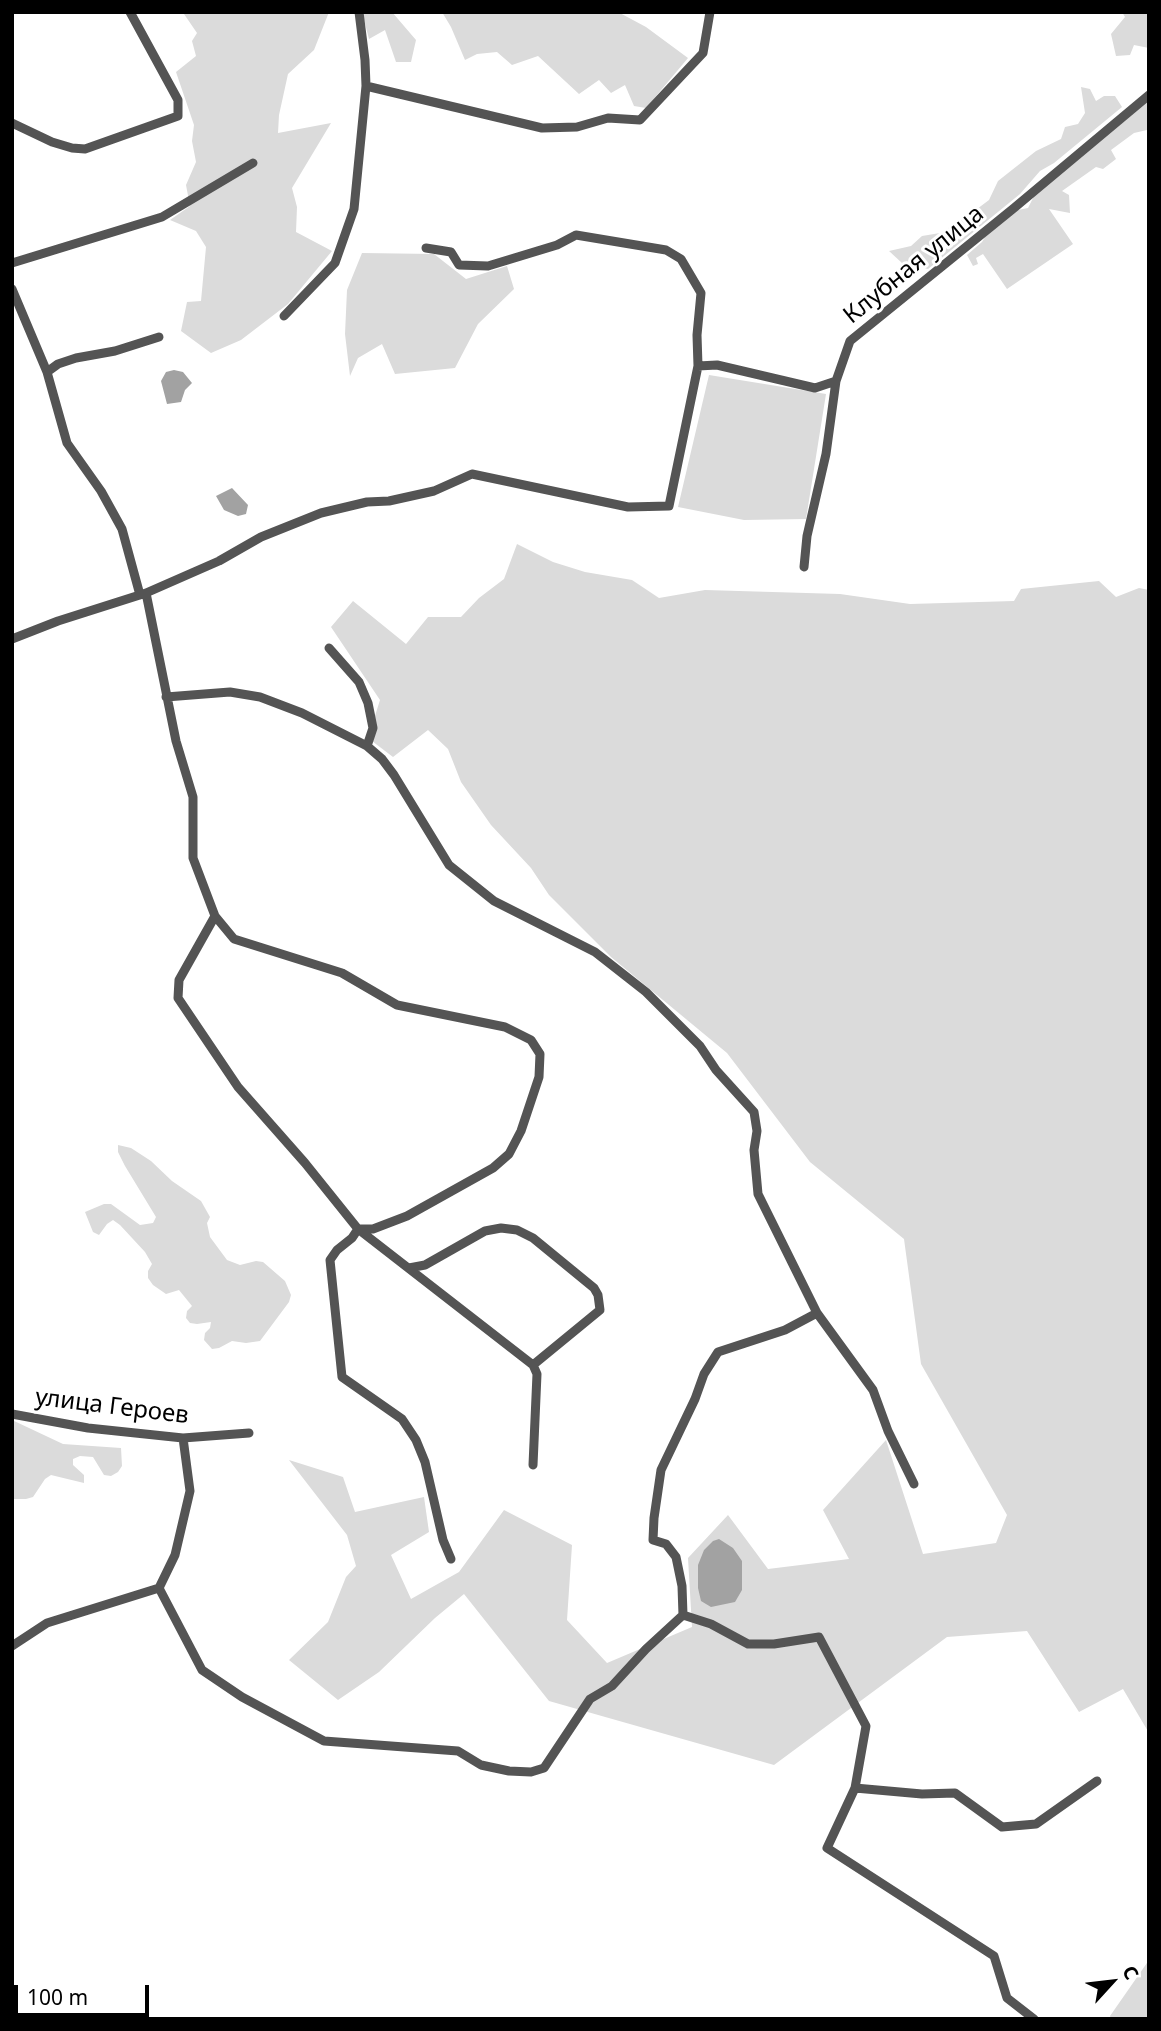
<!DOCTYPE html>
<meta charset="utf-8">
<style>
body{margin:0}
#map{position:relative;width:1161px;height:2031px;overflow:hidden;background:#fff;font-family:"Noto Sans",sans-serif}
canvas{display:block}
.frame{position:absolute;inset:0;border:14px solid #000;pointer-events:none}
.north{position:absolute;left:1077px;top:1947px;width:70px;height:70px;-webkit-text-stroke:5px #fff;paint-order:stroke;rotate:63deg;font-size:19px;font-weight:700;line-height:28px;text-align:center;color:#000}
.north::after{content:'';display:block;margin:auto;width:24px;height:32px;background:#000;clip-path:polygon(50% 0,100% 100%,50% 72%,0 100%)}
.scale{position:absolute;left:14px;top:1985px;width:135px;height:32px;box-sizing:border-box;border:4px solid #000;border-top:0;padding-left:9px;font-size:21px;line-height:24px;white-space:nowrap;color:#000;-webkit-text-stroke:5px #fff;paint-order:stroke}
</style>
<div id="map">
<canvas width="1161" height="2031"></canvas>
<div class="frame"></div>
<div class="north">С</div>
<div class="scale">100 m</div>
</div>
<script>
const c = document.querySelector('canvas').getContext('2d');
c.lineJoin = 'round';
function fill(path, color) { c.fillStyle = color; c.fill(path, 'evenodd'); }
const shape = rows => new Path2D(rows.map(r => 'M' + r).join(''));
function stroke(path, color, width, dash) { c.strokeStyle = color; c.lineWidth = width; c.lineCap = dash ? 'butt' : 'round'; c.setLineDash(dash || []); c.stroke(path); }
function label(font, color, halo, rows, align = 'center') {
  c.font = font + ' "Noto Sans",sans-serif'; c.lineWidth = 6; c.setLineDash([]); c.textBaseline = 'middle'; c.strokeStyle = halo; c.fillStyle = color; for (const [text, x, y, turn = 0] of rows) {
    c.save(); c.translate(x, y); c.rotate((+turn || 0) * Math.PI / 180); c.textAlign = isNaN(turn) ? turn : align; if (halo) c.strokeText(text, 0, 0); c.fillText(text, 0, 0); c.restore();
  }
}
fill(shape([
 [165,12,329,12,314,50,288,74,279,115,278,133,331,123,292,188,297,207,296,232,332,251,288,304,241,340,211,353,181,331,187,302,201,301,206,247,196,231,170,220,190,206,186,185,196,162,192,141,194,125,176,72,196,56,192,41,197,33,184,14],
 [362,12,392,12,416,40,411,62,396,62,385,30,369,39],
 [442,12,618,12,646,27,688,58,646,108,634,106,625,85,611,93,599,80,579,94,538,56,512,65,497,52,477,54,465,60,451,27],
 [1122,12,1147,12,1149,14,1149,48,1134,45,1130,55,1116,56,1111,34,1125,17],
 [1081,87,1090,89,1096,101,1104,96,1115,96,1122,107,1054,163,1040,171,1020,194,928,269,902,263,889,251,911,246,922,236,940,233,965,218,989,200,998,181,1036,151,1061,139,1065,127,1078,124,1085,113],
 [1149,97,1147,130,1134,133,1111,150,1116,159,1103,169,1096,167,1062,191,1069,195,1070,213,1049,209,1073,244,1007,289,983,254,976,258,978,264,973,266,967,255,982,242,987,234,1018,210,1028,208,1034,196],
 [362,253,434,254,466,279,507,266,514,289,478,324,455,368,395,374,382,344,358,358,350,376,345,334,347,290],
 [709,375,826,394,806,519,744,520,678,507],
 [517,544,553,562,585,572,632,580,659,598,705,590,840,594,910,604,1014,601,1021,589,1099,581,1116,597,1139,588,1149,590,1149,1733,1123,1689,1079,1712,1027,1631,947,1637,774,1765,549,1701,464,1594,435,1618,379,1672,338,1700,289,1660,328,1622,346,1577,356,1566,347,1535,289,1460,343,1477,355,1512,424,1497,429,1532,391,1555,411,1599,459,1572,504,1510,572,1545,567,1620,607,1663,692,1627,688,1558,728,1515,768,1569,849,1559,823,1510,886,1440,923,1554,996,1543,1007,1515,921,1364,904,1239,810,1162,727,1053,611,957,549,895,531,868,491,825,461,782,448,749,428,730,393,757,368,738,380,700,331,627,353,601,406,644,428,617,461,617,479,598,504,579],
 [118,1145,131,1148,151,1161,172,1181,201,1201,210,1217,207,1223,210,1237,227,1260,240,1265,256,1261,263,1262,285,1281,291,1295,289,1302,260,1341,246,1343,232,1341,219,1348,212,1349,204,1340,205,1333,210,1328,211,1322,197,1324,190,1323,186,1318,187,1311,192,1306,179,1290,166,1294,153,1285,148,1278,148,1271,152,1264,145,1252,120,1225,113,1220,107,1224,99,1235,93,1232,85,1212,104,1204,111,1204,140,1225,153,1223,156,1217,125,1166,118,1152],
 [12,1420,63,1444,121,1448,122,1466,118,1472,111,1476,104,1475,93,1457,80,1456,73,1459,73,1465,84,1475,84,1483,51,1475,45,1479,33,1497,26,1499,12,1499],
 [1149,1960,1149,2019,1111,2019,1110,2016]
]), '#dbdbdb');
fill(shape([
 [174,370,183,372,192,383,185,390,181,402,167,404,161,381,166,372],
 [232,488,248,505,246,514,238,516,224,510,216,496],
 [719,1539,733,1548,742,1561,742,1590,735,1602,711,1607,701,1601,698,1588,698,1565,704,1550,713,1541]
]), '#a2a2a2');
stroke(shape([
 [359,12,365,60,366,86],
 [12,123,52,142,72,148,85,149,178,116,178,100,130,12],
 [12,263,162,217,253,163],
 [12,289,47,372,67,443,101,491,122,529,140,595],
 [284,316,335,263,354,209,366,86,542,128,577,127,608,118,640,120,703,53,710,12],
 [698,366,717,365,815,388,836,381],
 [47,372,58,364,76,358,115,351,159,337],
 [804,567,807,536,826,454,836,381,850,341,1014,208,1149,95],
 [146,593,176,741,193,797,193,858,215,916,234,939,342,973,397,1005,505,1027,531,1040,540,1054,539,1077,521,1131,509,1154,493,1168,407,1216,373,1229,358,1229,305,1163,238,1087,178,998,179,980,215,916],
 [12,639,58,621,146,593,219,561,261,537,321,513,367,502,389,501,434,491,472,474,628,507,669,506,698,366,697,335,701,293,681,259,666,250,576,235,557,245,488,266,459,265,451,252,426,248],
 [329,648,359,682,368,703,373,728,367,746],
 [166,697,230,692,260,697,302,713,367,746,382,759,394,775,449,865,494,901,595,952,646,992,700,1046,716,1070,754,1112,757,1131,754,1150,758,1194,817,1313,785,1330,718,1352,704,1374,695,1399,661,1470,654,1518,653,1540,666,1544,676,1557,682,1586,683,1615],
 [409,1268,425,1265,485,1231,501,1228,517,1230,533,1238,594,1288,598,1295,600,1310,533,1365],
 [817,1313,873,1390,888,1431,914,1484],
 [12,1414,88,1428,183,1438,249,1433],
 [183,1438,190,1491,175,1555,159,1588,202,1670,242,1697,324,1741,458,1751,481,1765,509,1771,531,1772,544,1768,590,1699,612,1686,646,1649,683,1615],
 [451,1559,443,1540,425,1462,416,1440,402,1419,342,1377,330,1260,337,1250,352,1238,358,1229,533,1365,537,1374,533,1465],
 [683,1615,711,1624,748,1644,774,1644,819,1637,866,1726,855,1788,827,1848,994,1956,1007,1998,1034,2019],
 [12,1646,47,1623,159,1588],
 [855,1788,922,1794,955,1793,1002,1827,1036,1824,1097,1781]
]), '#545454', 9);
label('24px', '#000', '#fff', [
 ["Клубная улица",914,265,-39],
 ["улица Героев",112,1407,7]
]);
</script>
